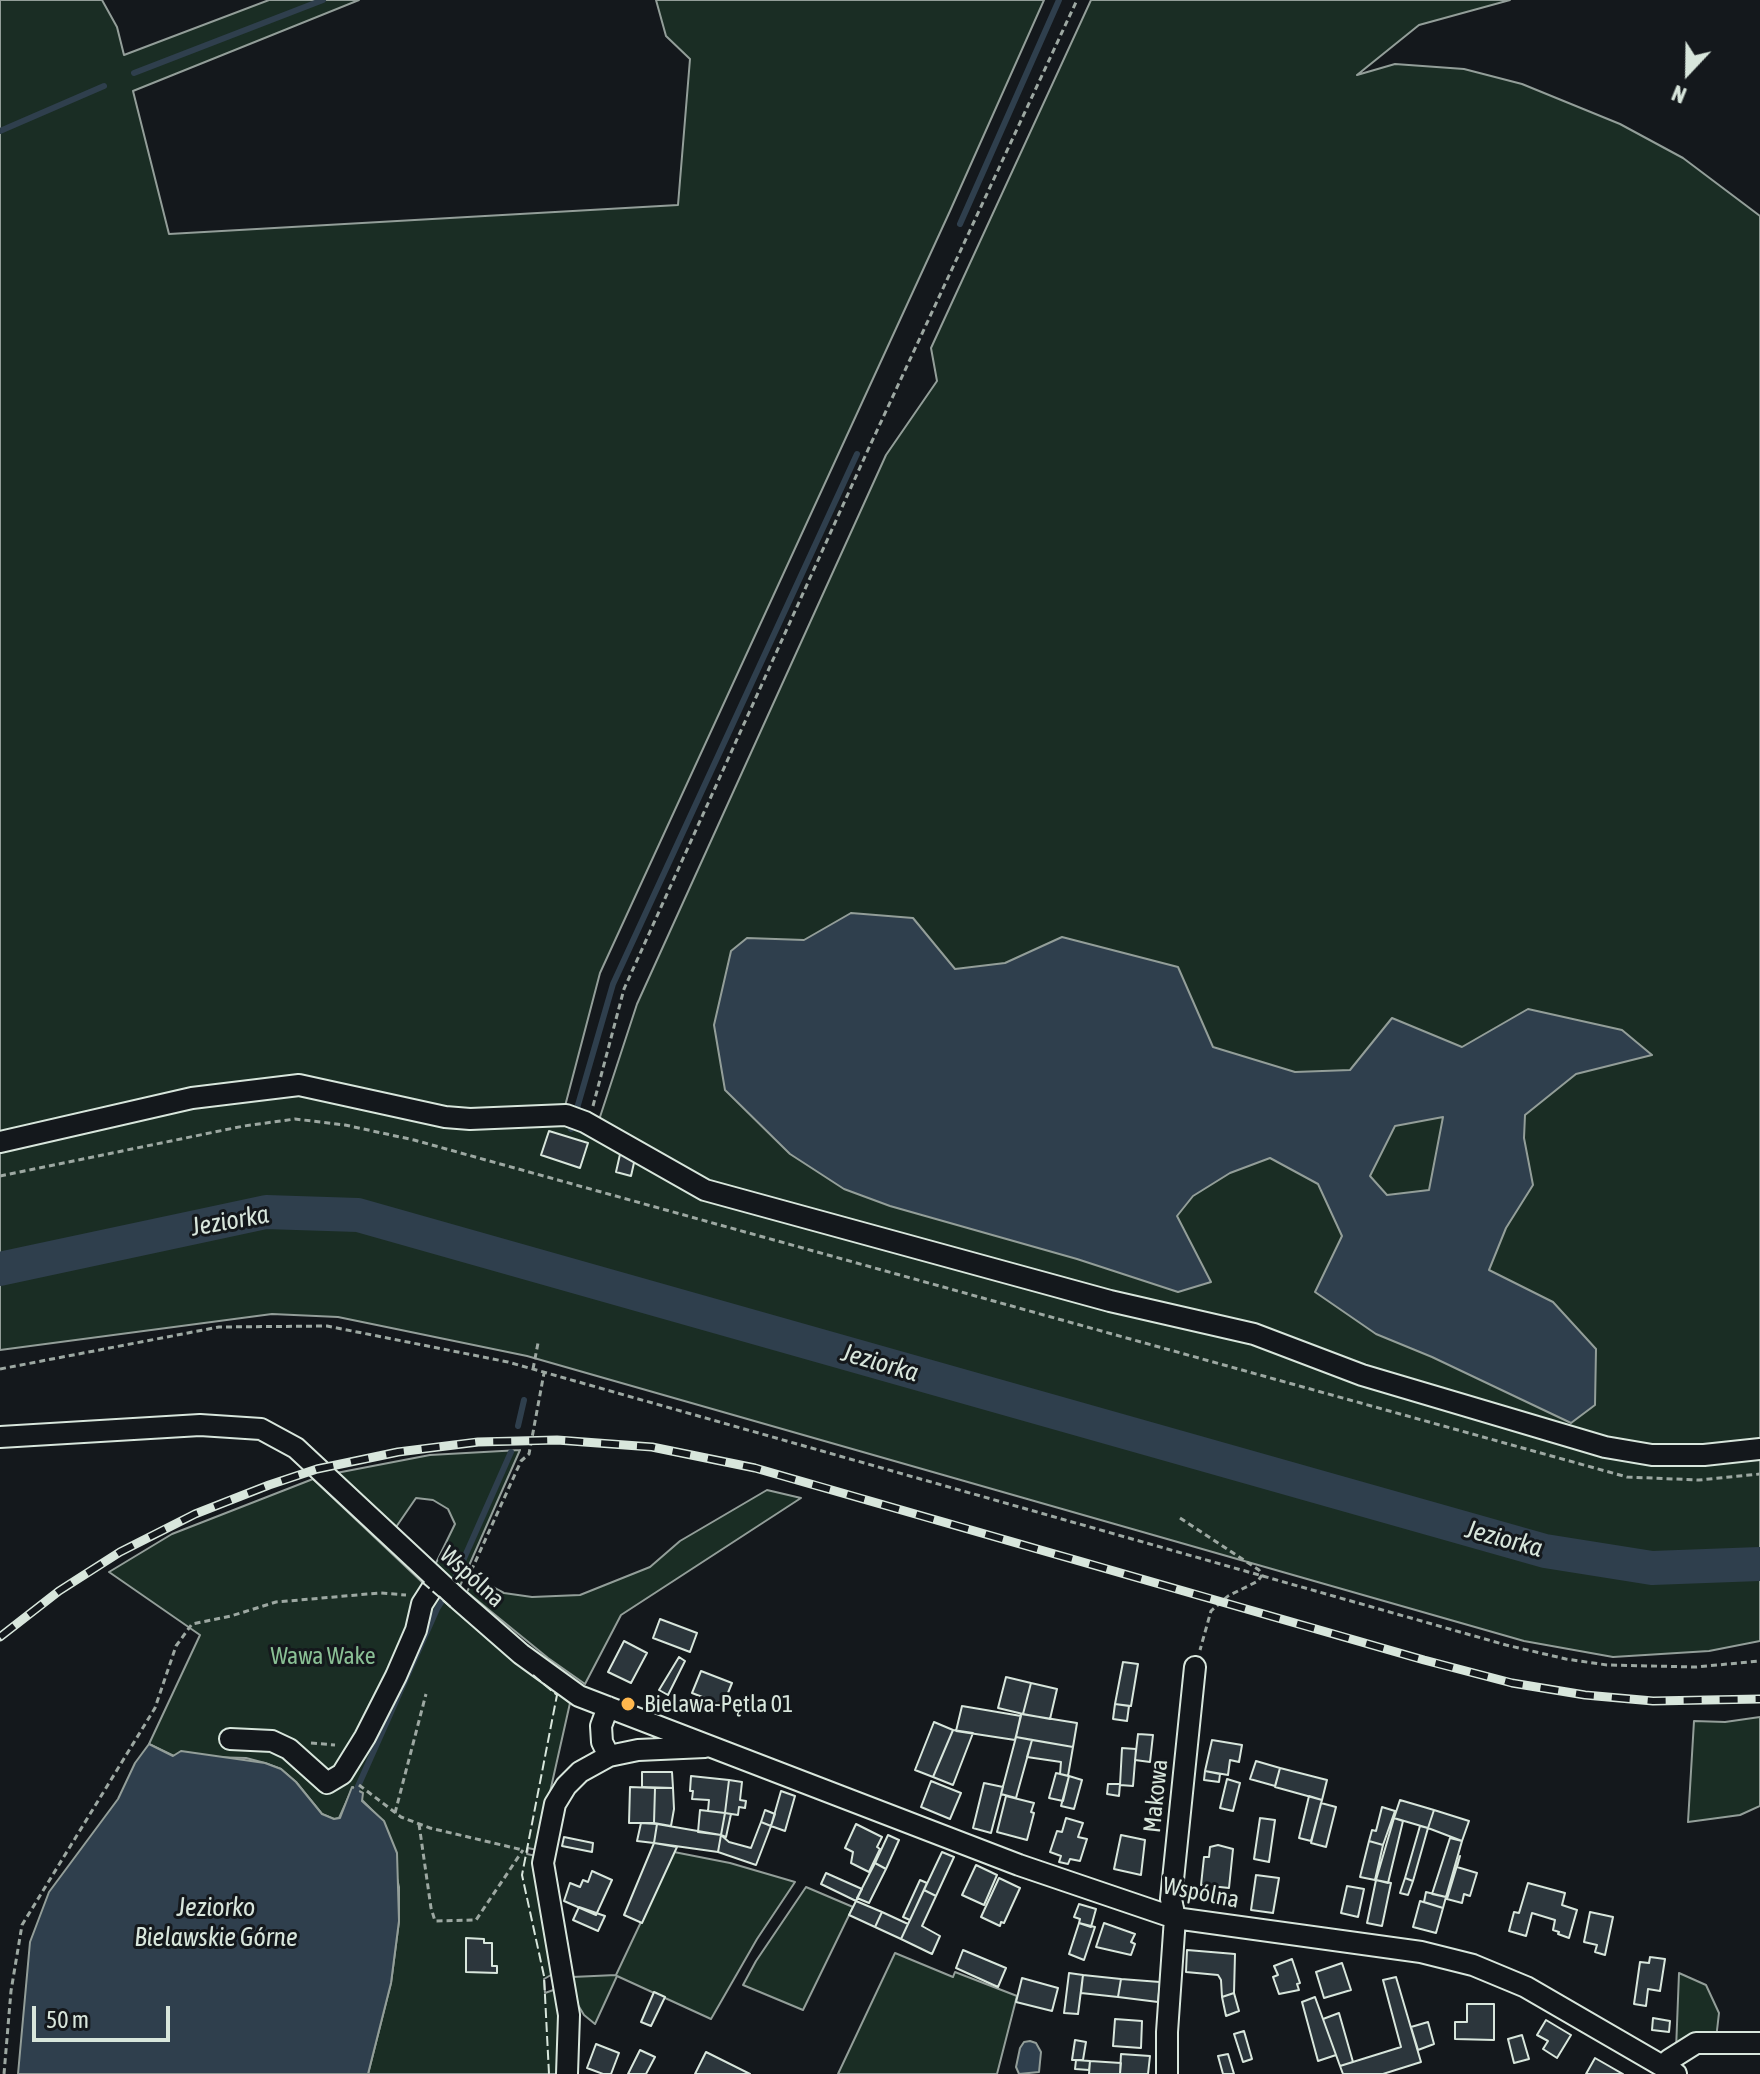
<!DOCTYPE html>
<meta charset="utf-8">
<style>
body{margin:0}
#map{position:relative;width:1760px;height:2074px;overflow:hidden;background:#14181c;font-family:"Asap Condensed",sans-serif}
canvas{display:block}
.north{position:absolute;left:1648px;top:32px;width:80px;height:80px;-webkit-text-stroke:6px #14181c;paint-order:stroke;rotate:202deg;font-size:22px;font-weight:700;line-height:32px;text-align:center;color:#d8e6dc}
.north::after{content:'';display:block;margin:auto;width:28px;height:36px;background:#d8e6dc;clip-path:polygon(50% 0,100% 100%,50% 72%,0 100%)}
.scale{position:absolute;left:32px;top:2006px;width:138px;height:36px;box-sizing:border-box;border:4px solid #d8e6dc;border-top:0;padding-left:10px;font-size:24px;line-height:28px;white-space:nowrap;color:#d8e6dc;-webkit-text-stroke:6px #14181c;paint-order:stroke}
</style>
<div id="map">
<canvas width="1760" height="2074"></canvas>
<div class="north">N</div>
<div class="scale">50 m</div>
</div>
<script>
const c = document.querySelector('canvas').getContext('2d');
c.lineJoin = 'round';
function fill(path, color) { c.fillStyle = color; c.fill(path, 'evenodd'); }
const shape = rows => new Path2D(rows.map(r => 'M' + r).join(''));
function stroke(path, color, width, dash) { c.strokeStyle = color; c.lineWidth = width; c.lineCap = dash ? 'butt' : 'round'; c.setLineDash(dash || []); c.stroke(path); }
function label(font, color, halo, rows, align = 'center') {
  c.font = font + ' "Asap Condensed",sans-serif'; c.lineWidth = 6; c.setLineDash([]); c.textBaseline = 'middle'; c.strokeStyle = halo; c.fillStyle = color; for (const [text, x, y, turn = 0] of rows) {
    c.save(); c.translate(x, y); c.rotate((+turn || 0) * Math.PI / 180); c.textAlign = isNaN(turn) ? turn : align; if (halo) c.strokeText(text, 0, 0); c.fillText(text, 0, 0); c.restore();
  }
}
const green = shape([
 [0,0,102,0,117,27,124,55,269,0,359,0,133,91,169,234,678,205,690,59,666,36,656,0,1044,0,950,211,600,973,564,1110,599,1120,637,1004,886,455,937,381,931,348,1091,0,1510,0,1419,25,1357,75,1395,64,1464,69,1522,84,1620,124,1683,158,1760,216,1760,1641,1709,1651,1613,1657,1524,1641,527,1356,338,1317,272,1314,0,1350,0,0],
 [520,1450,460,1586,435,1565,455,1524,448,1509,433,1500,416,1498,394,1530,331,1474,430,1455,520,1450],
 [313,1479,422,1582,570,1703,537,1850,528,1848,527,1854,536,1856,558,1971,544,1979,545,1993,559,1988,560,2074,368,2074,391,1983,399,1921,399,1887,384,1822,362,1800,353,1787,339,1818,334,1819,322,1814,296,1782,281,1769,265,1763,246,1758,174,1756,149,1744,200,1635,109,1572,172,1534,313,1479],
 [767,1490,801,1498,621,1615,585,1684,548,1658,467,1592,474,1577,504,1593,532,1597,580,1595,650,1567,680,1541,767,1490],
 [1760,1717,1760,1806,1740,1815,1688,1822,1694,1721,1725,1722,1760,1717],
 [674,1852,730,1863,795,1882,757,1939,711,2019,617,1976,595,2024,584,2015,578,2005,572,1977,616,1975,674,1852],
 [806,1887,853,1907,803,2010,743,1985,756,1961,806,1887],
 [895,1953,953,1977,955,1972,1017,1996,997,2074,838,2074,895,1953],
 [1679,1973,1706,1985,1719,2013,1716,2039,1676,2050,1679,1973]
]);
fill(green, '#1a2d24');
stroke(green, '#939e99', 2);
const water = shape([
 [851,913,913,918,955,969,1005,963,1062,937,1178,967,1213,1047,1295,1072,1350,1070,1392,1018,1462,1047,1528,1009,1622,1030,1652,1055,1576,1074,1525,1115,1524,1138,1533,1185,1506,1228,1489,1270,1553,1302,1596,1349,1595,1405,1571,1423,1432,1357,1376,1334,1315,1292,1342,1236,1318,1184,1270,1158,1230,1173,1193,1196,1177,1216,1211,1282,1178,1292,1077,1259,890,1206,844,1189,790,1154,725,1090,714,1025,731,951,747,938,804,940,851,913],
 [1443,1117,1429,1190,1387,1195,1370,1176,1395,1126,1443,1117],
 [149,1744,173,1756,181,1751,265,1763,281,1769,296,1782,322,1814,334,1819,340,1818,352,1787,363,1793,362,1801,384,1821,397,1853,399,1921,391,1983,368,2074,18,2074,30,1942,49,1892,118,1799,135,1763,149,1744],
 [1030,2041,1036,2043,1041,2052,1039,2072,1019,2074,1016,2067,1020,2048,1024,2042,1030,2041]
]);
fill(water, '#2f3f4d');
stroke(water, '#939e99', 2);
stroke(shape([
 [134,73,323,0],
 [0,131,104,86],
 [960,224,1059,0],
 [571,1129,613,984,857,454],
 [518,1426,524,1400],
 [454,1581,511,1452],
 [355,1793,437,1609,442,1601]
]), '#2f3f4d', 6);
stroke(shape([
 [0,1269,266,1212,358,1215,1545,1551,1652,1568,1760,1564]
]), '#2f3f4d', 34);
const building = shape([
 [549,1131,588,1143,580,1168,541,1155,549,1131],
 [621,1150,636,1154,631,1176,616,1172,621,1150],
 [660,1619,697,1633,690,1652,653,1638,660,1619],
 [624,1641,647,1653,631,1683,608,1672,624,1641],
 [679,1657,685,1661,668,1695,659,1690,679,1657],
 [1123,1662,1138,1664,1131,1706,1115,1704,1123,1662],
 [701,1671,732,1683,723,1705,692,1693,701,1671],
 [1006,1677,1031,1683,1023,1714,998,1708,1006,1677],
 [1031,1683,1057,1689,1050,1719,1023,1714,1031,1683],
 [1115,1704,1129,1706,1127,1721,1113,1719,1115,1704],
 [962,1706,1021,1716,1015,1740,956,1731,962,1706],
 [1021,1714,1077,1723,1073,1747,1016,1737,1021,1714],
 [934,1722,953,1730,933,1777,915,1770,934,1722],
 [953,1730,973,1733,953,1785,933,1777,953,1730],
 [1138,1734,1153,1735,1150,1762,1135,1760,1138,1734],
 [1016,1737,1032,1740,1016,1798,1001,1794,1016,1737],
 [1032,1740,1073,1747,1068,1776,1060,1774,1061,1762,1027,1757,1032,1740],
 [1212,1740,1242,1745,1239,1762,1230,1760,1228,1775,1205,1771,1212,1740],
 [1122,1748,1136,1749,1133,1786,1120,1785,1122,1748],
 [1256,1761,1280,1768,1275,1786,1250,1779,1256,1761],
 [1280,1768,1327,1780,1322,1800,1275,1787,1280,1768],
 [1205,1771,1220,1774,1219,1782,1204,1780,1205,1771],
 [642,1772,672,1772,673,1788,642,1787,642,1772],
 [1056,1773,1069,1776,1063,1801,1049,1798,1056,1773],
 [691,1776,729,1780,725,1813,708,1811,709,1800,692,1799,693,1791,690,1791,691,1776],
 [1069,1776,1082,1780,1074,1809,1061,1806,1069,1776],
 [1227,1779,1240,1783,1233,1811,1220,1808,1227,1779],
 [729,1780,742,1782,740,1800,746,1801,745,1808,739,1807,738,1815,725,1813,729,1780],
 [931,1781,961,1793,950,1819,921,1807,931,1781],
 [984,1783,1003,1787,991,1833,973,1828,984,1783],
 [1108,1784,1120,1784,1119,1796,1107,1794,1108,1784],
 [630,1787,655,1788,654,1823,629,1823,630,1787],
 [655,1788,673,1788,674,1809,671,1826,654,1823,655,1788],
 [781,1791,795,1796,785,1831,771,1826,781,1791],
 [1006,1796,1034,1803,1031,1812,1034,1813,1027,1840,997,1832,1006,1796],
 [1309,1796,1322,1800,1311,1841,1299,1838,1309,1796],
 [1400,1800,1434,1810,1428,1828,1394,1818,1400,1800],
 [1321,1803,1336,1807,1326,1847,1311,1843,1321,1803],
 [1382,1807,1395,1811,1383,1845,1369,1841,1372,1830,1376,1831,1382,1807],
 [700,1810,725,1813,721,1835,698,1832,700,1810],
 [765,1810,775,1814,771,1826,761,1822,765,1810],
 [1434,1810,1469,1821,1462,1841,1428,1828,1434,1810],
 [725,1813,731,1814,726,1837,721,1835,725,1813],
 [1066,1818,1083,1823,1078,1837,1087,1839,1080,1861,1070,1859,1068,1864,1059,1862,1061,1856,1050,1852,1057,1831,1062,1832,1066,1818],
 [1260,1818,1275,1820,1269,1862,1254,1859,1260,1818],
 [1394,1818,1403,1821,1388,1883,1376,1880,1394,1818],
 [761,1822,771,1826,756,1865,718,1852,721,1835,729,1842,751,1848,761,1822],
 [641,1823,657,1824,654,1843,637,1841,641,1823],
 [657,1824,721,1835,718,1852,654,1843,657,1824],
 [856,1824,882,1837,877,1847,880,1849,869,1872,851,1863,853,1852,845,1848,856,1824],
 [1420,1826,1428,1828,1413,1881,1405,1878,1420,1826],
 [888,1835,899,1840,886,1869,875,1863,888,1835],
 [1121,1835,1145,1840,1141,1875,1114,1869,1121,1835],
 [564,1837,593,1843,592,1852,562,1846,564,1837],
 [1450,1838,1462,1841,1446,1897,1432,1894,1450,1838],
 [1369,1841,1383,1845,1375,1880,1360,1877,1369,1841],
 [654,1843,677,1847,642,1923,624,1915,654,1843],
 [1218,1845,1233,1849,1229,1888,1201,1885,1204,1857,1209,1857,1210,1847,1218,1845],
 [942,1852,954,1857,936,1896,924,1890,942,1852],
 [1460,1856,1457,1867,1477,1873,1470,1896,1464,1894,1462,1903,1447,1899,1460,1856],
 [875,1863,886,1869,869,1903,857,1898,875,1863],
 [976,1865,997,1875,984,1905,962,1895,976,1865],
 [592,1871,612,1880,596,1915,564,1901,570,1883,580,1887,583,1880,588,1882,592,1871],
 [826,1873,862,1889,856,1901,821,1884,826,1873],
 [1256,1875,1279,1878,1273,1913,1251,1910,1256,1875],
 [999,1878,1020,1888,1004,1923,1001,1922,1000,1926,981,1917,999,1878],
 [1405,1878,1413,1881,1408,1895,1400,1893,1405,1878],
 [920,1880,927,1883,910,1920,903,1917,920,1880],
 [1376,1880,1391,1883,1382,1926,1367,1923,1376,1880],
 [1528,1883,1565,1893,1562,1905,1577,1910,1569,1938,1558,1934,1559,1932,1553,1930,1555,1920,1532,1913,1526,1936,1509,1931,1514,1912,1519,1913,1528,1883],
 [1347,1886,1364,1889,1358,1917,1341,1913,1347,1886],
 [924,1890,936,1896,922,1926,940,1936,932,1954,901,1939,924,1890],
 [1426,1892,1446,1897,1443,1908,1424,1902,1426,1892],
 [856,1901,882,1912,875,1927,849,1915,856,1901],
 [1420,1901,1443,1908,1436,1933,1413,1927,1420,1901],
 [1079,1904,1096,1909,1091,1927,1079,1923,1080,1919,1074,1917,1079,1904],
 [579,1907,605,1916,598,1931,573,1920,579,1907],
 [882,1912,908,1924,901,1939,875,1927,882,1912],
 [1590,1912,1613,1917,1605,1955,1595,1952,1597,1945,1584,1942,1590,1912],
 [1079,1923,1095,1927,1084,1960,1069,1954,1079,1923],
 [1104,1923,1135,1934,1131,1942,1135,1944,1131,1955,1096,1947,1104,1923],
 [466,1938,484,1939,484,1943,492,1943,492,1966,497,1966,497,1973,466,1972,466,1938],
 [963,1950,1006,1968,998,1987,956,1968,963,1950],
 [1187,1950,1235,1954,1234,1993,1222,1997,1221,1980,1218,1975,1186,1972,1187,1950],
 [1650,1957,1665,1959,1660,1991,1648,1989,1646,2006,1634,2004,1640,1962,1649,1963,1650,1957],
 [1292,1959,1300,1983,1297,1984,1299,1990,1279,1994,1273,1977,1278,1975,1274,1966,1292,1959],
 [1342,1963,1351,1990,1324,1998,1316,1972,1342,1963],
 [1069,1973,1083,1975,1078,2014,1064,2013,1069,1973],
 [1083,1975,1121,1979,1118,1997,1081,1993,1083,1975],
 [1396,1977,1421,2062,1383,2074,1343,2074,1340,2066,1401,2047,1383,1980,1396,1977],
 [1022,1978,1058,1988,1052,2011,1016,2002,1022,1978],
 [1121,1979,1160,1982,1158,2002,1118,1997,1121,1979],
 [654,1992,665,1997,651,2026,641,2022,654,1992],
 [1234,1993,1239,2011,1226,2016,1222,1997,1234,1993],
 [1315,1997,1336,2055,1318,2061,1302,2002,1315,1997],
 [1467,2004,1494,2004,1494,2040,1455,2039,1455,2022,1467,2022,1467,2004],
 [1339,2013,1353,2062,1340,2066,1323,2019,1339,2013],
 [1653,2018,1670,2021,1669,2032,1652,2030,1653,2018],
 [1115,2019,1142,2021,1141,2048,1113,2046,1115,2019],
 [1546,2020,1571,2035,1557,2058,1543,2049,1548,2041,1537,2035,1546,2020],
 [1428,2022,1434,2044,1418,2050,1411,2027,1428,2022],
 [1244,2031,1252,2059,1243,2062,1234,2034,1244,2031],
 [1522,2035,1529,2059,1514,2063,1508,2039,1522,2035],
 [1075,2040,1086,2042,1083,2060,1072,2060,1075,2040],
 [596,2044,619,2053,611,2074,603,2074,587,2068,596,2044],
 [640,2050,655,2057,646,2074,628,2074,640,2050],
 [706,2052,750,2074,695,2074,706,2052],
 [1121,2054,1150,2056,1148,2074,1120,2074,1121,2054],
 [1228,2054,1234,2074,1223,2074,1218,2056,1228,2054],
 [1595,2058,1623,2074,1586,2074,1595,2058],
 [1076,2060,1090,2061,1089,2070,1075,2069,1076,2060],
 [1090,2061,1121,2063,1120,2074,1089,2074,1090,2061]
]);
fill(building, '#2c363c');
stroke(building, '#d8e6dc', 2);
const minor = shape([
 [0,1142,192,1098,299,1085,445,1117,470,1119,566,1115,585,1122,705,1190,1110,1301,1254,1334,1362,1375,1605,1447,1652,1455,1704,1455,1760,1449],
 [0,1437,200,1425,261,1429,296,1448,458,1599,521,1654,579,1696,1019,1865,1175,1918,1421,1952,1473,1965,1526,1987,1676,2074],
 [608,1707,601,1726,602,1742,609,1756],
 [230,1739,272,1741,289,1749,327,1783,342,1774,365,1737,396,1676,416,1630,422,1604,431,1590],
 [1665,2068,1669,2060,1696,2043,1760,2043],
 [567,2074,569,2015,543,1863,555,1804,566,1786,580,1772,609,1756,638,1750,705,1747],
 [1167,2074,1167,2032,1175,1918,1171,1899,1195,1667]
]);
stroke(minor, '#d8e6dc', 24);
stroke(shape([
 [593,1106,624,989,867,452,1077,0],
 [0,1176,244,1126,295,1119,345,1125,414,1140,1627,1477,1699,1480,1760,1474],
 [0,1369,219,1327,327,1326,508,1362,1506,1645,1566,1659,1607,1665,1696,1667,1760,1661],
 [533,1369,538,1343],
 [1180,1518,1259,1570,1262,1575,1258,1581,1228,1596,1211,1611,1200,1650],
 [467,1580,521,1461,529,1454,544,1373],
 [311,1743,335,1745],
 [359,1785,401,1817,430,1828,523,1850],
 [395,1813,426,1694],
 [419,1824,431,1908,435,1921,476,1920,523,1850],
 [4,2074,11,1991,22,1925,155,1708,176,1646,192,1624,231,1616,276,1602,380,1593,406,1595]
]), '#9da8a2', 3, [6, 4]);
stroke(minor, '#14181c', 20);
const rail = shape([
 [0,1637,59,1591,120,1552,195,1514,269,1485,317,1469,398,1452,478,1442,557,1440,652,1447,755,1468,1424,1660,1512,1683,1585,1695,1653,1701,1760,1699]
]);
stroke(rail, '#d8e6dc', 9);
stroke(rail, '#14181c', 6, [18]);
stroke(shape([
 [422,1582,453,1609],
 [533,1675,557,1695,522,1875,544,1976,549,2074]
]), '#d8e6dc', 2, [10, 4]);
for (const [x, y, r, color] of [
 [628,1704,8,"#ffb74d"]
]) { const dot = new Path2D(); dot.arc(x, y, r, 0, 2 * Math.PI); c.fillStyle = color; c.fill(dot); stroke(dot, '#14181c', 3); }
label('24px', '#d8e6dc', '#14181c', [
 ["Wspólna",472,1577,42],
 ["Makowa",1156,1796,-84],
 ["Wspólna",1201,1893,11]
]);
label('24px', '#8ac095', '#14181c', [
 ["Wawa Wake",323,1656]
]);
label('24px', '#d8e6dc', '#14181c', [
 ["Bielawa-Pętla 01",644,1704]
], 'left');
label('italic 26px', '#d8e6dc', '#14181c', [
 ["Jeziorka",230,1221,-10],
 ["Jeziorka",880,1363,16],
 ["Jeziorka",1504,1539,15],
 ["Jeziorko",216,1908],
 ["Bielawskie Górne",216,1938]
]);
</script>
